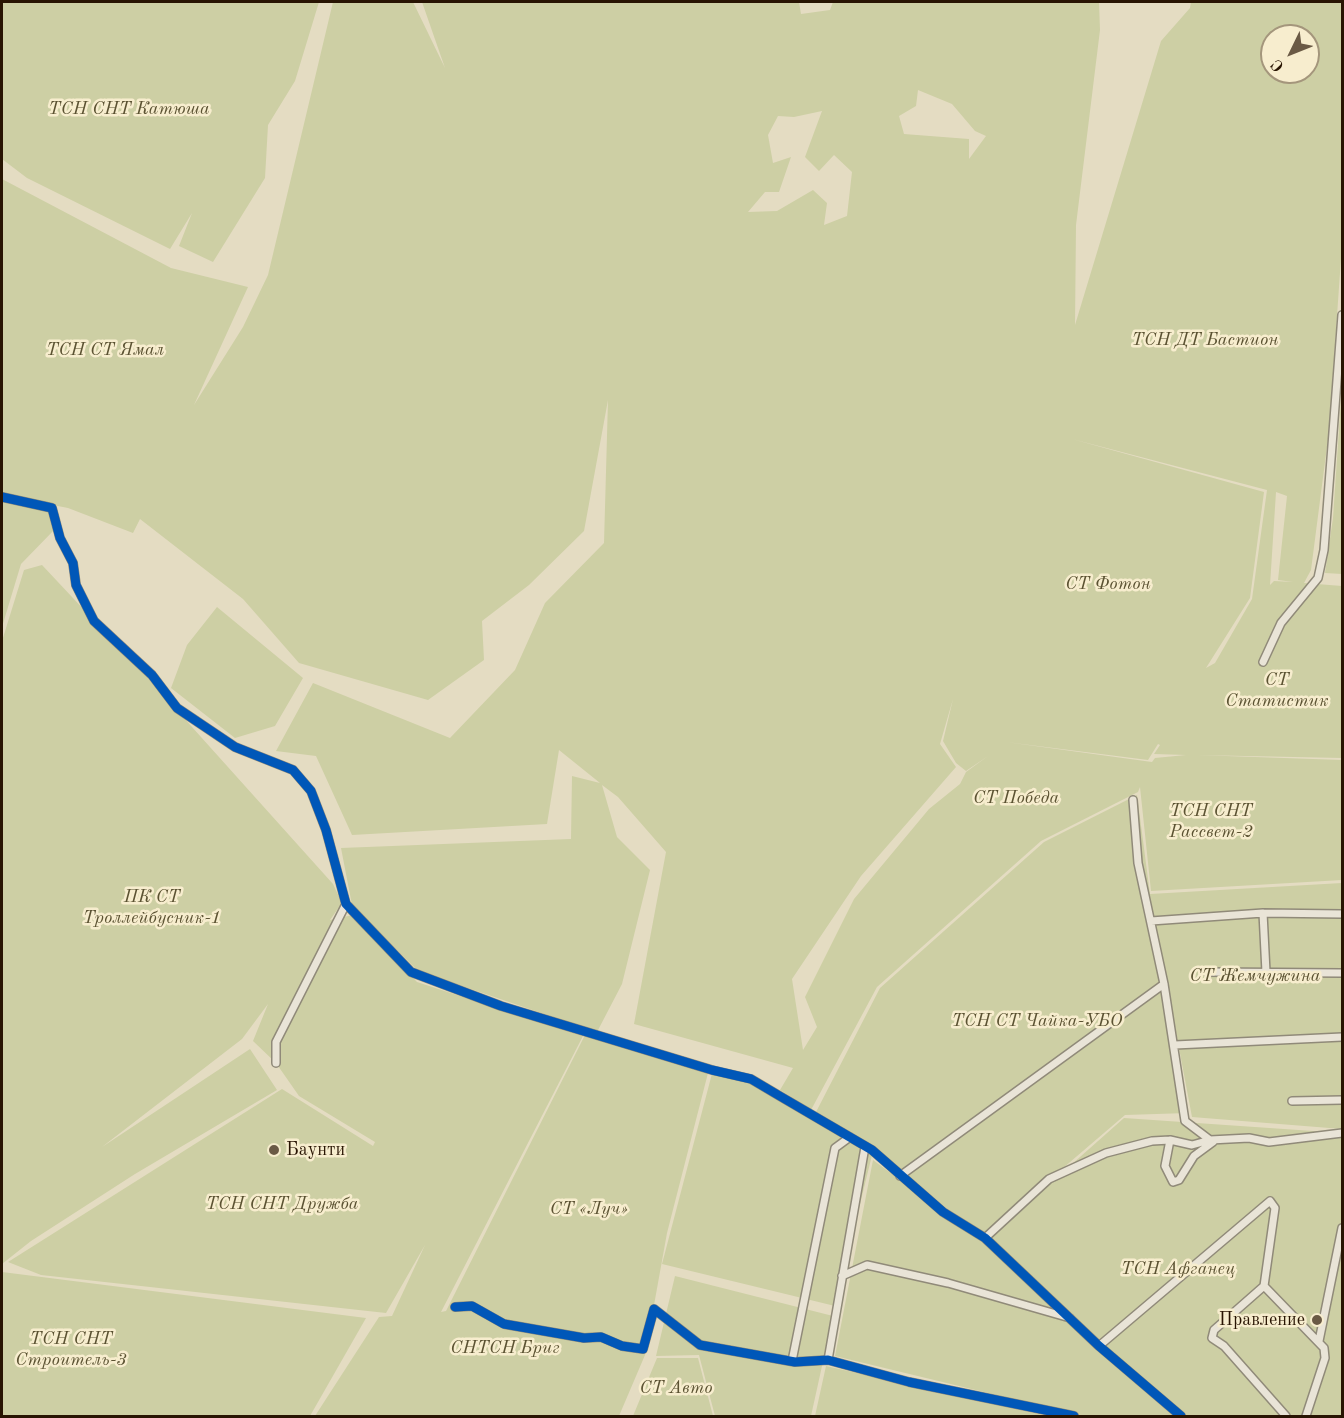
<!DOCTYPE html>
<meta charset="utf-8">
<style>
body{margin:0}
#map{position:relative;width:1344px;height:1418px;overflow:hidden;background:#e4dcc2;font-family:"Old Standard TT",serif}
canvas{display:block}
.frame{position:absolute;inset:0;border:3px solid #281402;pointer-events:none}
.north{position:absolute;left:1260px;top:24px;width:60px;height:60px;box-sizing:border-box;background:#f7edce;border:2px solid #a4967c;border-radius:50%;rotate:227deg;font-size:16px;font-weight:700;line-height:24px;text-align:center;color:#281402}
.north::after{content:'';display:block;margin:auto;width:21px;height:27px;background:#6a5a45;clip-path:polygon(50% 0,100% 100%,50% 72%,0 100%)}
</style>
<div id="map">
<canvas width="1344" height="1418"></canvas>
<div class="frame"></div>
<div class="north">С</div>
</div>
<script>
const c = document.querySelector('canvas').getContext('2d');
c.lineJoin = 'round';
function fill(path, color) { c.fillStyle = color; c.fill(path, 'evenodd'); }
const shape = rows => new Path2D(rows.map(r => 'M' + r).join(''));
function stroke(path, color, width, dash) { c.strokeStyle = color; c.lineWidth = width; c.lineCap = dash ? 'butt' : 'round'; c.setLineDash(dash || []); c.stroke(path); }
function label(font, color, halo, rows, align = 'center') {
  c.font = font + ' "Old Standard TT",serif'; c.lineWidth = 5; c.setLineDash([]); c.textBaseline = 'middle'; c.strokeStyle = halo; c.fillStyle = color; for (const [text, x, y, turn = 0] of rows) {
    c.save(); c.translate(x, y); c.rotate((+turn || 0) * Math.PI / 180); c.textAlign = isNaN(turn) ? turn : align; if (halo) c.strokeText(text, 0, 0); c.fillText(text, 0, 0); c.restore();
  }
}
fill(shape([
 [2,2,319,2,295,81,268,125,265,178,213,262,179,246,192,213,170,249,27,178,2,159],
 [333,2,413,2,445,68,422,2,799,2,801,14,830,10,833,2,1099,2,1100,30,1076,225,1075,325,1161,41,1190,8,1191,2,1342,2,1342,244,1329,431,1311,570,1304,583,1342,586,1342,758,1197,755,1342,760,1342,880,1151,891,1140,787,1138,792,1041,841,877,987,811,1110,816,1112,880,988,1044,842,1137,795,1150,894,1342,883,1342,1129,1192,1117,1157,931,1188,1113,1125,1115,986,1234,946,1208,874,1147,835,1306,662,1264,714,1066,754,1076,796,1100,780,1090,793,1068,634,1024,666,852,618,797,602,785,617,837,650,870,622,984,597,1032,418,971,352,905,341,848,571,839,572,776,600,783,559,750,547,824,352,835,316,756,276,751,313,683,450,738,515,670,545,603,604,543,608,400,584,531,529,585,482,621,484,660,428,700,299,663,243,599,140,519,133,533,68,508,2,495,2,179,171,268,248,287,194,405,243,327,268,275],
 [1272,36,1308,36,1308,72,1272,72],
 [918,90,952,104,975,131,986,136,969,159,969,139,904,134,899,116,916,106],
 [822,111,805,157,819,171,834,155,852,172,847,216,824,225,827,203,813,190,777,211,748,212,765,192,779,192,791,157,773,163,768,135,778,116,794,117],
 [1072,439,1267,490,1252,599,1215,663,1206,668,1250,598,1264,492],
 [1276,492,1287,496,1278,580,1293,582,1274,581,1270,585],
 [953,699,943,741,956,763,966,771,988,756,966,772,960,784,929,809,854,899,805,997,817,1027,803,1050,792,979,861,876,956,767,940,744],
 [1006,742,1148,760,1158,744,1160,745,1154,754,1186,755,1155,758,1152,762],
 [1342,385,1342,574,1325,573,1333,518],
 [2,501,50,510,55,529,21,564,2,627],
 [42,565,148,678,333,884,342,903,330,920,353,915,417,982,583,1036,441,1312,446,1311,586,1033,708,1073,667,1233,645,1355,619,1416,315,1416,379,1317,392,1316,425,1245,386,1313,41,1275,8,1262,282,1089,373,1146,375,1142,299,1096,276,1063,253,1041,268,1004,242,1039,102,1147,250,1049,277,1090,135,1174,31,1241,2,1264,2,641,24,570],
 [217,607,303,678,275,726,235,738,171,688,187,645],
 [1124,1118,1342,1133,1342,1416,1083,1416,835,1356,873,1160,984,1242],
 [2,1272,366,1318,310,1416,2,1416],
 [675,1276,833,1316,811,1416,715,1416,699,1355,656,1356],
 [657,1358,698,1358,713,1416,633,1416],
 [826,1366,1048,1416,815,1416]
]), '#cdcfa4');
const street = shape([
 [2,497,52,508,60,538,73,563,76,585,94,621,152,675,177,708,235,747,293,770,311,791,326,830,346,904,411,972,501,1006,712,1070,751,1079,778,1095,872,1150,943,1212,985,1238,1099,1346,1181,1416],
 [1263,662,1281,623,1318,578,1324,550,1342,315],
 [1133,800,1138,863,1164,984,1185,1121,1210,1140,1249,1138,1269,1142,1342,1133],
 [1263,913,1266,972],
 [1151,921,1263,913,1342,914],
 [1207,972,1342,973],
 [1175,1045,1342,1037],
 [276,1063,276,1042,346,904],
 [1292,1101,1342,1100],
 [1170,1140,1165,1166,1173,1182,1179,1180,1194,1156,1213,1142],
 [900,1176,1164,984],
 [985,1238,1049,1179,1106,1153,1152,1141,1170,1140,1192,1145,1210,1140],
 [842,1276,867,1265,948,1283,1070,1318],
 [1264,1286,1214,1330,1212,1338,1224,1346,1286,1416],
 [455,1307,472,1306,504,1324,584,1338,601,1337,622,1346,643,1349,654,1309,700,1345,795,1362,828,1360,909,1382,1074,1416],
 [1319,1341,1342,1228],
 [1099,1346,1270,1201,1275,1208,1264,1286,1324,1348,1325,1358,1306,1416],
 [828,1360,865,1147],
 [792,1361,835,1148,850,1137]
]);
stroke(street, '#908a79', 10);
stroke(street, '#e9e4d7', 7);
stroke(shape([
 [2,497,52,508,60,538,73,563,76,585,94,621,152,675,177,708,235,747,293,770,311,791,326,830,346,904,411,972,501,1006,712,1070,751,1079,778,1095,872,1150,943,1212,985,1238,1099,1346,1181,1416],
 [455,1307,472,1306,504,1324,584,1338,601,1337,622,1346,643,1349,654,1309,700,1345,795,1362,828,1360,909,1382,1074,1416]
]), '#0057b8', 9);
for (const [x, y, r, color] of [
 [274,1150,6,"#6a5a45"],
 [1317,1320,6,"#6a5a45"]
]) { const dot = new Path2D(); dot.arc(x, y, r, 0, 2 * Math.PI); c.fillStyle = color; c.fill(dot); stroke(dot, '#f7edce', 2); }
label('italic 18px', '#5b5232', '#f7edce', [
 ["ТСН СНТ Катюша",129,109],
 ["ТСН ДТ Бастион",1205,340],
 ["ТСН СТ Ямал",105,350],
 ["СТ Фотон",1108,584],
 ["СТ",1277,680],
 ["Статистик",1277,701],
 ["СТ Победа",1016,798],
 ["ТСН СНТ",1211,811],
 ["Рассвет-2",1211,832],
 ["ПК СТ",152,897],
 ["Троллейбусник-1",152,918],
 ["СТ Жемчужина",1255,976],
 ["ТСН СТ Чайка-УБО",1037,1021],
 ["ТСН СНТ Дружба",282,1204],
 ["СТ «Луч»",589,1209],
 ["ТСН Афганец",1178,1269],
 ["ТСН СНТ",71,1339],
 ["Строитель-3",71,1360],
 ["СНТСН Бриг",505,1348],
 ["СТ Авто",676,1388]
]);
label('18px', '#281402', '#f7edce', [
 ["Баунти",286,1150],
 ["Правление",1305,1320,"right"]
], 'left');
</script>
